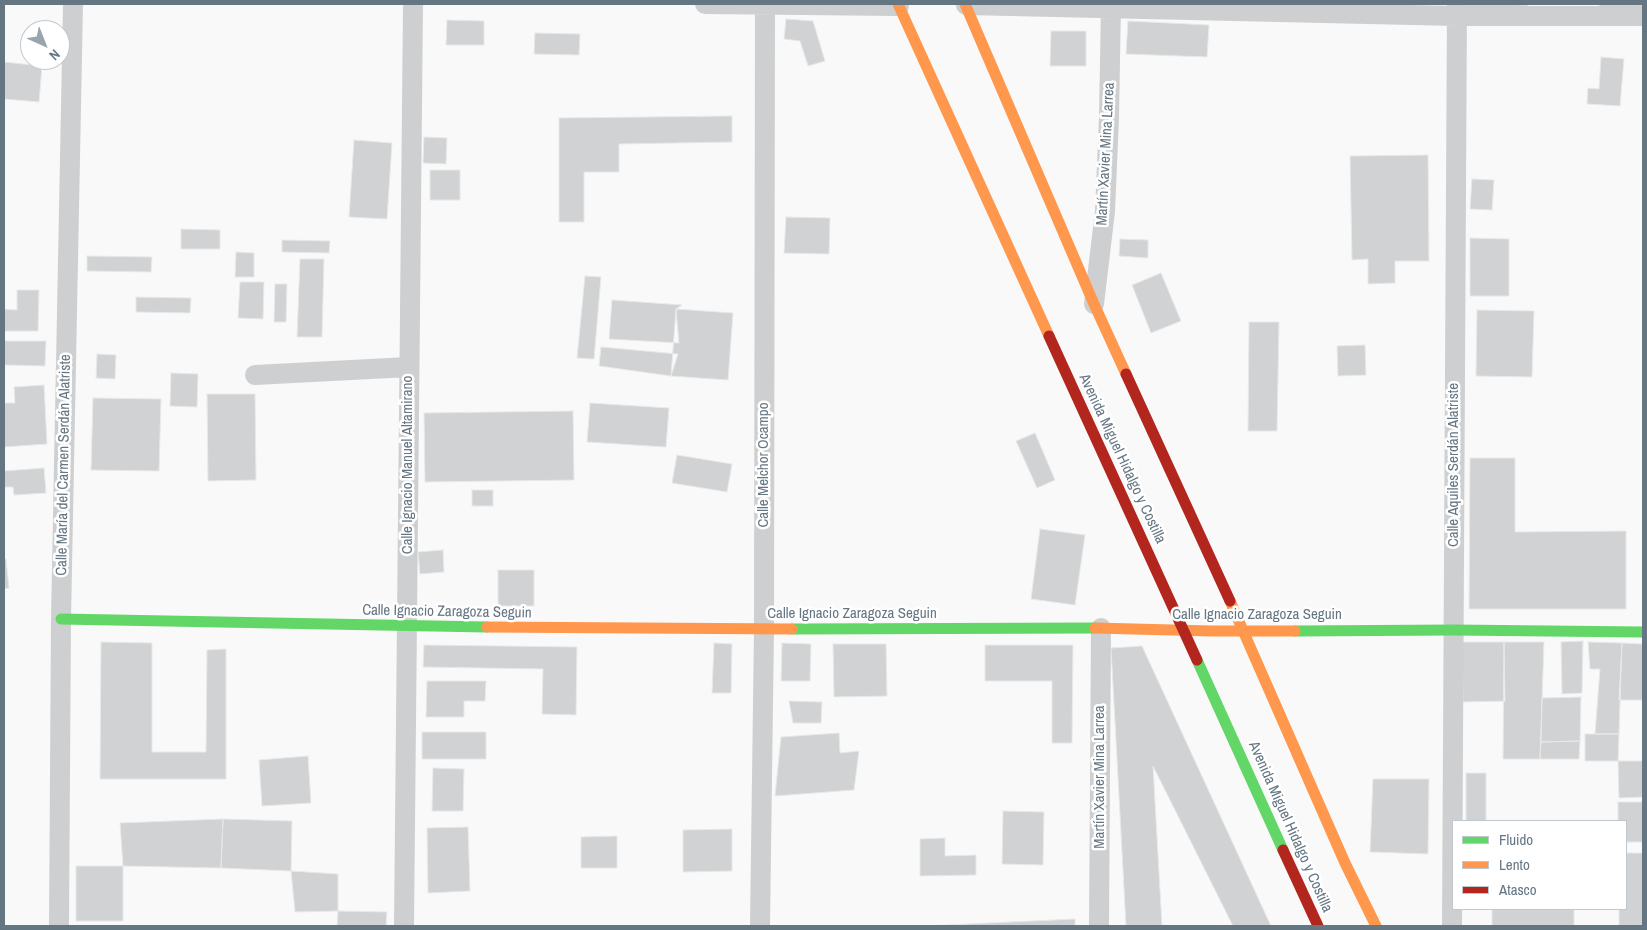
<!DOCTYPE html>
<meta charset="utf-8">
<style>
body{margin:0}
#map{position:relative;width:1647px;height:930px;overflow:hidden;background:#f9f9f9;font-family:"Archivo Narrow",sans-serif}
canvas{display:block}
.frame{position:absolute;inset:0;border:5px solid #657683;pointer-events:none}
.legend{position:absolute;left:1452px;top:820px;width:175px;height:90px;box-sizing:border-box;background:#fff;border:1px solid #c1c8cd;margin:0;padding:6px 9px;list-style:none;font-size:15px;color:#657683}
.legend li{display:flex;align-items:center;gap:10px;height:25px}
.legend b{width:25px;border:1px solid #c1c8cd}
.north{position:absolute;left:20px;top:20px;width:50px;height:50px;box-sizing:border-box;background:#fff;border:1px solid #c1c8cd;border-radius:50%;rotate:136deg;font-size:14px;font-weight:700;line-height:20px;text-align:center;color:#657683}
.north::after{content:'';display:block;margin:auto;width:18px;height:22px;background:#99a4ac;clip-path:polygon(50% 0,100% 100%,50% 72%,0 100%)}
</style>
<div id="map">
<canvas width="1647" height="930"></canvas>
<div class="frame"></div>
<ul class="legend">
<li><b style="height:6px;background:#63d668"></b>Fluido</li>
<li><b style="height:6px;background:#ff974d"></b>Lento</li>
<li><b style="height:6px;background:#b3261e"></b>Atasco</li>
</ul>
<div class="north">N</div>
</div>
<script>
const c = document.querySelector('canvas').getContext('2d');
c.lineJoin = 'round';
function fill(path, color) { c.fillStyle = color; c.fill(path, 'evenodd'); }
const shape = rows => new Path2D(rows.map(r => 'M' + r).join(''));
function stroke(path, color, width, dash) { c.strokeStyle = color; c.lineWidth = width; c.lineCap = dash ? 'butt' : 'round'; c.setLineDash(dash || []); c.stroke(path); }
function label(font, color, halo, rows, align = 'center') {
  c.font = font + ' "Archivo Narrow",sans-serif'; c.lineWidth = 5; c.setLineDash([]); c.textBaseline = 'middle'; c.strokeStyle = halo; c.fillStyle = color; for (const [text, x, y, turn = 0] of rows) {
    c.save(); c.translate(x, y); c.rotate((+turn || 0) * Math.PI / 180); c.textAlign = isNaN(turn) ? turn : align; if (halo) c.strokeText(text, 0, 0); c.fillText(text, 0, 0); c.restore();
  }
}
const building = shape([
 [1467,4,1528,4,1528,6,1467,8,1467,4],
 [1599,4,1643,4,1643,10,1599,12,1599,4],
 [786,19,813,21,825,61,808,66,800,41,784,39,786,19],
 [447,20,484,21,484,45,446,45,447,20],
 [1128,21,1209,25,1207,57,1126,54,1128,21],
 [1051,31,1086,31,1086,66,1050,66,1051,31],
 [535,33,580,34,579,55,534,54,535,33],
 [1601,57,1624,59,1620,106,1587,104,1588,88,1599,89,1601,57],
 [4,62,42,66,39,102,4,99,4,62],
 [732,116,732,142,619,144,619,172,584,172,584,222,559,222,559,118,732,116],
 [424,137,447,138,446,164,423,163,424,137],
 [354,140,392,143,387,219,349,217,354,140],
 [1428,155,1429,261,1395,261,1395,283,1368,284,1368,259,1352,260,1350,156,1428,155],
 [430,170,460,170,460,200,430,200,430,170],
 [1472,179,1494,180,1492,210,1470,209,1472,179],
 [786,217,830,218,829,254,784,253,786,217],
 [181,229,220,230,220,249,181,249,181,229],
 [1470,238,1509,239,1509,296,1470,296,1470,238],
 [1120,239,1148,240,1148,258,1119,256,1120,239],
 [282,240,330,241,329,253,282,252,282,240],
 [236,252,254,253,254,277,235,277,236,252],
 [87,256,152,257,151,272,87,271,87,256],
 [300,259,324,259,322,337,297,337,300,259],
 [1161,273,1181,321,1151,333,1132,285,1161,273],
 [585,276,601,277,594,359,577,358,585,276],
 [240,282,264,282,263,319,238,318,240,282],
 [275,284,287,284,286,322,274,322,275,284],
 [17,290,39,290,38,331,4,331,4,309,17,310,17,290],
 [136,297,191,298,190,313,136,312,136,297],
 [612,300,682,305,676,309,679,343,609,339,612,300],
 [676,309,733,313,728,380,671,376,676,309],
 [1477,310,1534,311,1532,377,1476,376,1477,310],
 [1249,322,1279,322,1277,431,1248,431,1249,322],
 [4,341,46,341,45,366,4,365,4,341],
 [1365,345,1366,375,1338,376,1337,346,1365,345],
 [601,347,678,354,671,376,599,366,601,347],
 [97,354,116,355,115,379,96,378,97,354],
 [171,373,198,374,197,407,170,406,171,373],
 [44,385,47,444,4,447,4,403,15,403,14,387,44,385],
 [207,394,255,394,256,480,208,481,207,394],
 [93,398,161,399,159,471,91,470,93,398],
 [590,403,669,408,666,447,587,442,590,403],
 [573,411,574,480,425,482,424,413,573,411],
 [1035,433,1055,480,1037,488,1016,441,1035,433],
 [677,455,732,464,727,492,672,483,677,455],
 [1470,458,1515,458,1515,532,1626,531,1626,609,1469,609,1470,458],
 [44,468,46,493,14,495,13,487,4,487,4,471,44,468],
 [472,490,493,490,493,506,472,506,472,490],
 [1040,529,1085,535,1075,605,1031,599,1040,529],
 [443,550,444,572,420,574,418,552,443,550],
 [4,559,6,559,9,588,4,589,4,559],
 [498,570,534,570,534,606,498,606,498,570],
 [1583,641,1582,693,1562,694,1561,642,1583,641],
 [101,642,152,643,152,752,206,752,207,650,226,649,226,779,100,779,101,642],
 [1462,642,1504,642,1505,701,1463,702,1462,642],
 [1504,642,1544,642,1540,759,1503,759,1504,642],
 [1588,642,1622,643,1619,734,1595,734,1600,669,1590,669,1588,642],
 [714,643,732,644,731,693,712,693,714,643],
 [782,643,811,644,810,681,781,681,782,643],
 [1622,643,1643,644,1643,700,1619,700,1622,643],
 [833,644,886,644,887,696,834,697,833,644],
 [424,645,577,647,576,715,542,714,543,669,423,667,424,645],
 [985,645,1073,645,1072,743,1052,743,1052,681,985,681,985,645],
 [1142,646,1271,926,1233,926,1153,766,1162,926,1126,926,1111,648,1142,646],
 [427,681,486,681,485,701,464,701,464,717,426,717,427,681],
 [1581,697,1580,741,1541,742,1542,698,1581,697],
 [789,701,822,702,821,723,793,723,789,701],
 [422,732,486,732,486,759,422,759,422,732],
 [839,733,840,753,859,751,854,790,775,796,781,737,839,733],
 [1585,734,1619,734,1618,761,1585,761,1585,734],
 [1580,741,1579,759,1540,759,1541,742,1580,741],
 [308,756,311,803,262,806,259,760,308,756],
 [1618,761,1643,761,1643,797,1619,798,1618,761],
 [433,768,464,769,463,811,432,811,433,768],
 [1466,773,1486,773,1486,821,1466,821,1466,773],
 [1373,779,1429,779,1428,854,1370,852,1373,779],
 [1618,802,1643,802,1643,842,1626,842,1626,821,1618,821,1618,802],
 [1003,811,1044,812,1043,865,1002,864,1003,811],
 [223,819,221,868,123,866,120,823,223,819],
 [223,819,292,821,291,871,221,868,223,819],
 [468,827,470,891,428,893,427,828,468,827],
 [732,829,732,871,683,872,683,830,732,829],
 [617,836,617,868,581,868,581,837,617,836],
 [945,838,945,856,976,855,976,875,920,876,920,839,945,838],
 [1626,853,1643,853,1643,926,1619,926,1619,909,1626,909,1626,853],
 [76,866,123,866,123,921,76,921,76,866],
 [291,871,338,874,338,911,295,912,291,871],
 [1492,909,1574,909,1574,926,1492,926,1492,909],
 [338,911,387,912,386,926,337,926,338,911],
 [1075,919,1075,926,924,926,1075,919]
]);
fill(building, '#d0d2d3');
stroke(building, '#e8e8e8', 1);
stroke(shape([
 [705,4,899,6],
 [966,5,1457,16,1643,16],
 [1094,304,1105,211,1109,118,1111,4],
 [255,375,409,367],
 [59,926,61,619,73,4],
 [404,926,413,4],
 [760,926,764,629,765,4],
 [1099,926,1101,628],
 [1452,926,1457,4]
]), '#cecfd0', 20);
stroke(shape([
 [61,619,487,627],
 [792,629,1095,628],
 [1295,631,1454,630,1643,632],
 [1197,660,1283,850]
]), '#63d668', 11);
stroke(shape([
 [898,4,1049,336],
 [965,4,1094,304,1126,374],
 [1230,601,1345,863,1376,926],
 [487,627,792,629],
 [1095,628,1211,631,1295,631]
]), '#ff974d', 11);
stroke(shape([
 [1049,336,1197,660],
 [1126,374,1230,601],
 [1283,850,1318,926]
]), '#b3261e', 11);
label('15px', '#657683', '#fff', [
 ["Martín Xavier Mina Larrea",1106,154,-87],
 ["Avenida Miguel Hidalgo y Costilla",1122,459,65],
 ["Calle María del Carmen Serdán Alatriste",64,465,-89],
 ["Calle Ignacio Manuel Altamirano",408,465,-90],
 ["Calle Melchor Ocampo",764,465,-90],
 ["Calle Aquiles Serdán Alatriste",1454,465,-90],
 ["Calle Ignacio Zaragoza Seguin",447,612,1],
 ["Calle Ignacio Zaragoza Seguin",852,614],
 ["Calle Ignacio Zaragoza Seguin",1257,615],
 ["Martín Xavier Mina Larrea",1100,777,-90],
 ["Avenida Miguel Hidalgo y Costilla",1290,827,66]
]);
</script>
